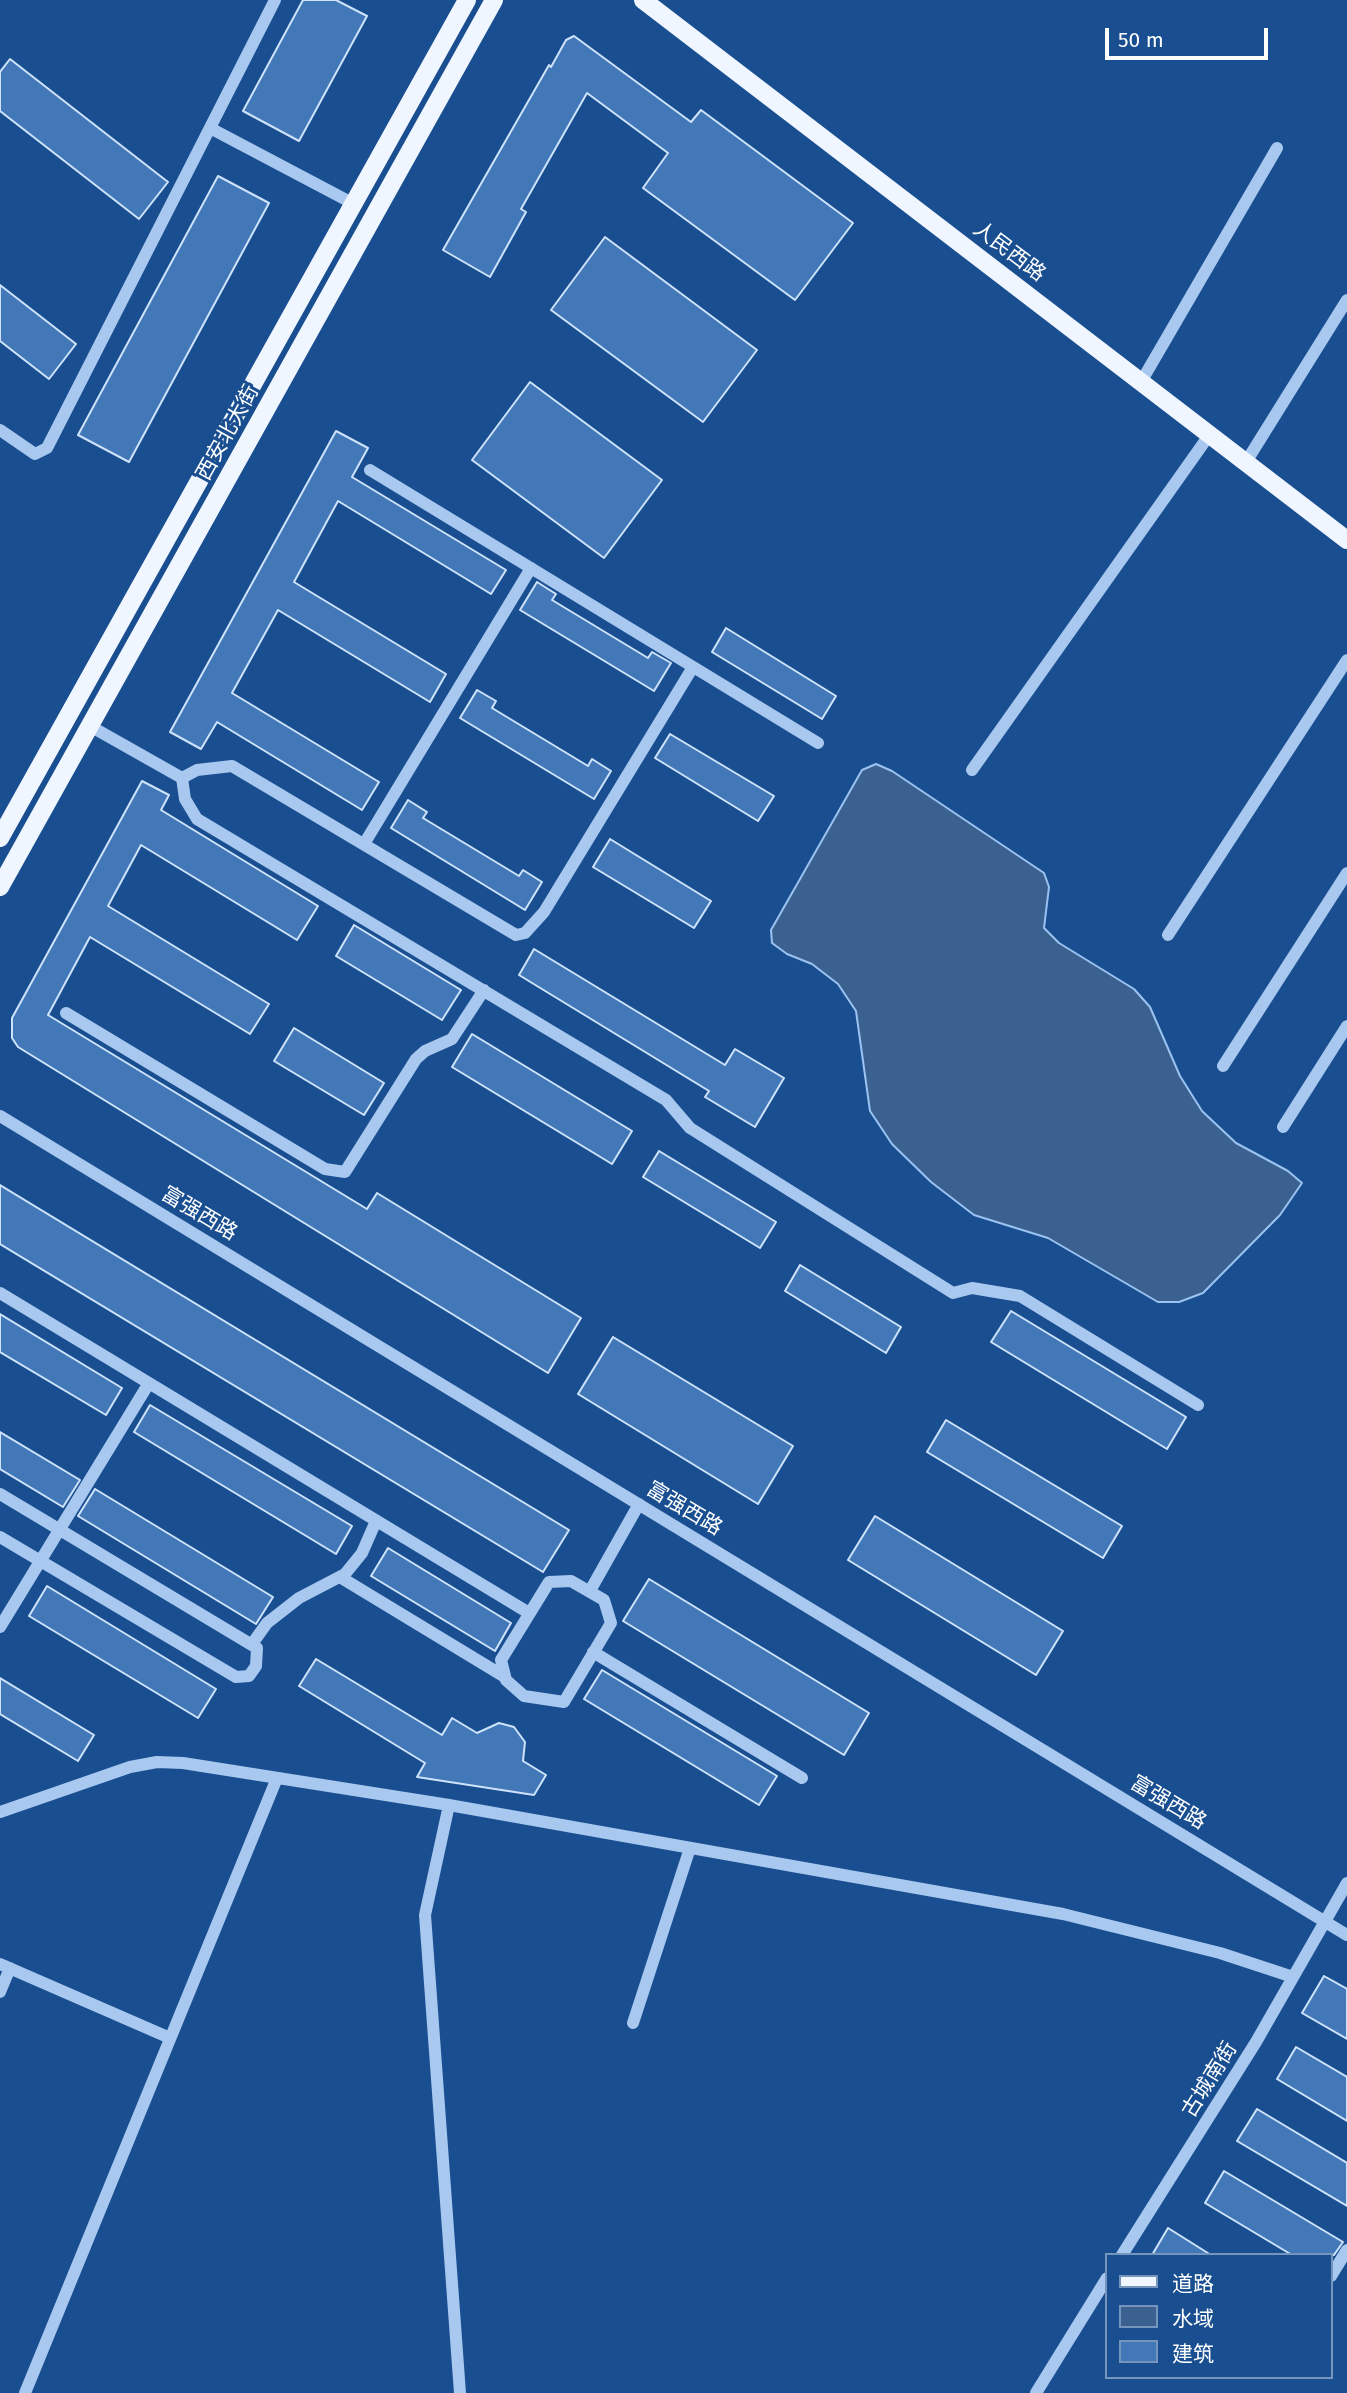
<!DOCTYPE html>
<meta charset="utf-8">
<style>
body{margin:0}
#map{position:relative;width:1347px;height:2393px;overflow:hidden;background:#194e90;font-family:"Fira Sans","Noto Sans SC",sans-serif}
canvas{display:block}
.legend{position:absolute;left:1105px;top:2253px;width:228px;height:126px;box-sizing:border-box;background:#194e90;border:2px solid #7595bc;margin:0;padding:9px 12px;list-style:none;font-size:21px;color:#fff}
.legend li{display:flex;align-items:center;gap:14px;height:35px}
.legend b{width:35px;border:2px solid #7595bc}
.scale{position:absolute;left:1105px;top:28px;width:163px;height:32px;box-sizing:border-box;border:4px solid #fff;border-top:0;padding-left:9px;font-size:21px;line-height:24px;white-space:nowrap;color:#fff;-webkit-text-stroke:5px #194e90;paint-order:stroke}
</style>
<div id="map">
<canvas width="1347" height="2393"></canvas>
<ul class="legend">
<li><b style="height:9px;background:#f0f6ff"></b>道路</li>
<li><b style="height:19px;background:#3b6191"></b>水域</li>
<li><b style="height:19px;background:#4277b8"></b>建筑</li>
</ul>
<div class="scale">50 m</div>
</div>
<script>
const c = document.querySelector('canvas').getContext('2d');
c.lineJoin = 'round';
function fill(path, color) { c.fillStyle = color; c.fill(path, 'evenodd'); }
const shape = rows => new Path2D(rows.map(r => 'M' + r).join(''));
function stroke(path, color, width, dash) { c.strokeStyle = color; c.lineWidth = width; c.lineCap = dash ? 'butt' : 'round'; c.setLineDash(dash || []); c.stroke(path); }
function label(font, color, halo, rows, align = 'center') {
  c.font = font + ' "Fira Sans","Noto Sans SC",sans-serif'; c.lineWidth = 6; c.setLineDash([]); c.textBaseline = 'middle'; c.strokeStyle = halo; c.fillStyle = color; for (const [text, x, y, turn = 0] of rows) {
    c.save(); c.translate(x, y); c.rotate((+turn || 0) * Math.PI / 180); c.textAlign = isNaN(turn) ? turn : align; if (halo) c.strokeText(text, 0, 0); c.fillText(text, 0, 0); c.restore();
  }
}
const water = shape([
 [876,764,892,771,1044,873,1049,887,1044,928,1059,943,1134,989,1150,1007,1180,1076,1202,1111,1236,1143,1288,1171,1302,1183,1280,1215,1203,1293,1179,1302,1158,1302,1048,1238,974,1215,931,1182,892,1144,870,1111,856,1011,838,984,812,964,787,954,772,943,771,930,862,770,876,764]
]);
fill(water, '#3b6191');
stroke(water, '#9bc3f1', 2);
const building = shape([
 [303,0,336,0,367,16,299,141,243,111,303,0],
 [574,36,691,122,701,110,853,223,795,300,643,188,668,153,587,93,521,209,526,212,490,277,443,250,549,65,551,67,566,40,574,36],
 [10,59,168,182,139,219,0,111,0,72,10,59],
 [218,176,269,203,129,462,78,435,218,176],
 [605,237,757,350,703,422,551,310,605,237],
 [0,285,76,344,49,379,0,341,0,285],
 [530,382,662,480,604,558,472,460,530,382],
 [336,431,368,448,352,477,506,570,491,594,338,501,294,582,446,674,430,702,278,610,232,693,379,782,362,810,217,722,201,749,170,732,336,431],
 [537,582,556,594,552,600,648,658,652,652,671,663,654,691,520,610,537,582],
 [726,628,836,696,822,719,712,652,726,628],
 [477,690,496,701,492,708,588,766,592,759,611,771,594,799,460,718,477,690],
 [670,734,774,796,758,821,655,758,670,734],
 [142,781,169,795,161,810,318,906,297,940,141,845,108,906,269,1004,250,1034,90,937,48,1015,367,1209,377,1193,581,1318,548,1373,18,1047,12,1038,12,1018,142,781],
 [408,800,427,812,423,818,519,876,523,870,542,882,525,910,391,828,408,800],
 [610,839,711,901,694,928,593,867,610,839],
 [354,925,461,990,442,1020,336,956,354,925],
 [534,949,725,1065,735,1049,784,1078,755,1127,705,1097,709,1091,519,975,534,949],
 [294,1028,384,1083,364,1115,274,1061,294,1028],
 [472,1034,632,1131,612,1164,452,1067,472,1034],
 [659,1151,776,1222,760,1248,643,1177,659,1151],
 [0,1185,569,1530,543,1572,0,1244,0,1185],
 [800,1265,901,1327,886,1353,785,1291,800,1265],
 [1011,1311,1186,1417,1167,1449,991,1342,1011,1311],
 [0,1314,122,1388,106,1415,0,1352,0,1314],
 [613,1337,793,1446,758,1504,578,1394,613,1337],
 [150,1405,352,1526,336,1554,134,1432,150,1405],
 [946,1420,1122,1526,1103,1558,927,1452,946,1420],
 [0,1432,80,1480,63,1507,0,1469,0,1432],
 [95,1489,273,1597,256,1624,78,1516,95,1489],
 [875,1516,1063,1631,1036,1675,848,1560,875,1516],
 [388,1548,511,1623,495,1651,371,1576,388,1548],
 [649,1579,869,1713,844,1755,623,1621,649,1579],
 [47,1586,216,1689,198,1718,29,1616,47,1586],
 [316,1659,442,1735,452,1718,477,1733,499,1723,514,1727,525,1742,523,1761,546,1775,534,1795,417,1777,425,1763,299,1686,316,1659],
 [602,1670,777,1776,759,1805,584,1699,602,1670],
 [0,1678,94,1735,78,1761,0,1714,0,1678],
 [1324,1976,1347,1989,1347,2039,1302,2013,1324,1976],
 [1296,2047,1347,2077,1347,2121,1277,2079,1296,2047],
 [1257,2109,1347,2163,1347,2206,1237,2141,1257,2109],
 [1224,2171,1343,2242,1334,2255,1292,2255,1205,2203,1224,2171],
 [1168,2228,1211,2255,1152,2255,1168,2228]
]);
fill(building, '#4277b8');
stroke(building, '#cee3fb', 2);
stroke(shape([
 [210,128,354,204],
 [1141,382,1277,148],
 [0,430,35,454,47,448,275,0],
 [1246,462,1347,300],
 [370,470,818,743],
 [693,667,544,912,525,933,516,935,232,766,197,770,182,778,185,799,197,819,666,1100,690,1128,953,1293,972,1288,1020,1296,1198,1405],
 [90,726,182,778],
 [972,770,1210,434],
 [364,844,531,568],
 [1168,935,1347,660],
 [66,1013,325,1169,345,1172,416,1059,425,1051,452,1039,484,990],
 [1223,1066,1347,873],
 [0,1116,1347,1935],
 [1283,1127,1347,1026],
 [0,1293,529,1613],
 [0,1494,257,1648,256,1666,249,1676,236,1677,0,1537],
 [340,1577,505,1677],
 [571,1581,604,1600,611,1623,564,1702,524,1696,506,1680,501,1660,549,1582,571,1581],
 [591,1589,639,1504],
 [0,1627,149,1383],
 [252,1644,267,1623,299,1598,345,1574,362,1553,376,1521],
 [593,1652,802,1778],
 [449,1805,425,1915,460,2393],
 [0,1812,130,1767,157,1762,183,1763,449,1805,1063,1914,1220,1953,1293,1977],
 [0,1964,170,2038],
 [0,1992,10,1968],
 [633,2023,690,1848],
 [1122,2255,1256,2042,1347,1883],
 [1331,2276,1347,2250],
 [25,2393,277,1778],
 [1036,2393,1107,2278]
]), '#a8c8ef', 12);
stroke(shape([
 [643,0,1347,540],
 [0,838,467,0],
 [0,887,494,0]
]), '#f0f6ff', 18);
label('21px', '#fff', '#194e90', [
 ["人民西路",1009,252,37],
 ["西安北大街",228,433,-61],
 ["富强西路",199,1214,31],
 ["富强西路",684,1509,31],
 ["富强西路",1168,1803,31],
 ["古城南街",1210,2080,-58]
]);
</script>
